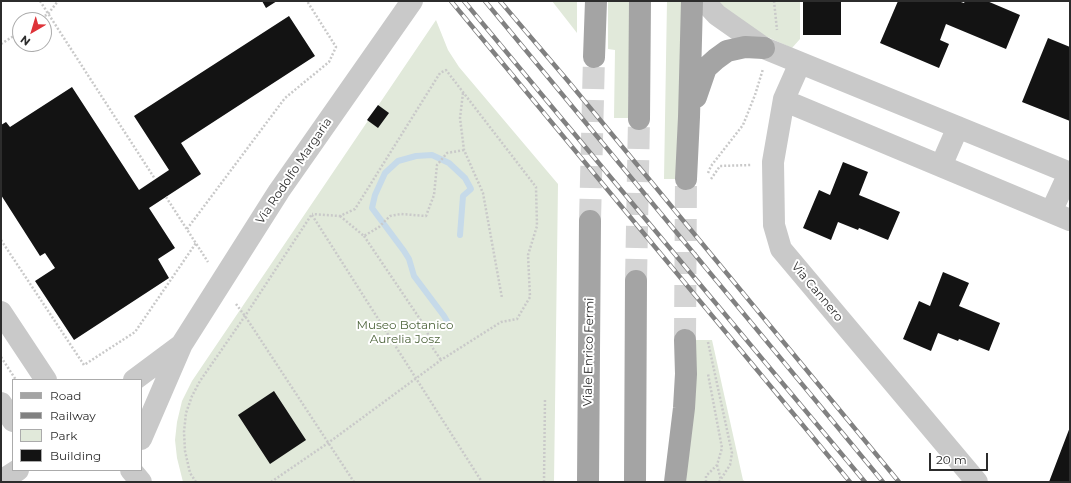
<!DOCTYPE html>
<style>
body{margin:0}
#map{position:relative;width:1071px;height:483px;overflow:hidden;background:#fff;font-family:Montserrat,sans-serif}
canvas{display:block}
.frame{position:absolute;inset:0;border:2px solid #2c2c2c;pointer-events:none}
.legend{position:absolute;left:12px;top:379px;width:130px;height:92px;box-sizing:border-box;background:#fff;border:1px solid #ababab;margin:0;padding:5px 7px;list-style:none;font-size:12px;color:#2c2c2c}
.legend li{display:flex;align-items:center;gap:8px;height:20px}
.legend b{width:20px;border:1px solid #ababab}
.north{position:absolute;left:12px;top:12px;width:40px;height:40px;box-sizing:border-box;background:#fff;border:1px solid #ababab;border-radius:50%;rotate:218deg;font-size:11px;font-weight:700;line-height:16px;text-align:center;color:#2c2c2c}
.north::after{content:'';display:block;margin:auto;width:14px;height:18px;background:#de3339;clip-path:polygon(50% 0,100% 100%,50% 72%,0 100%)}
.scale{position:absolute;left:929px;top:453px;width:59px;height:18px;box-sizing:border-box;border:2px solid #2c2c2c;border-top:0;padding-left:5px;font-size:12px;line-height:14px;white-space:nowrap;color:#2c2c2c;-webkit-text-stroke:3px #fff;paint-order:stroke}
</style>
<div id="map">
<canvas width="1071" height="483"></canvas>
<div class="frame"></div>
<ul class="legend">
<li><b style="height:5px;background:#a4a4a4"></b>Road</li>
<li><b style="height:5px;background:#818181"></b>Railway</li>
<li><b style="height:11px;background:#e1e9da"></b>Park</li>
<li><b style="height:11px;background:#131313"></b>Building</li>
</ul>
<div class="north">N</div>
<div class="scale">20 m</div>
</div>
<script>
const c = document.querySelector('canvas').getContext('2d');
c.lineJoin = 'round';
function fill(path, color) { c.fillStyle = color; c.fill(path, 'evenodd'); }
const shape = rows => new Path2D(rows.map(r => 'M' + r).join(''));
function stroke(path, color, width, dash) { c.strokeStyle = color; c.lineWidth = width; c.lineCap = dash ? 'butt' : 'round'; c.setLineDash(dash || []); c.stroke(path); }
function label(font, color, halo, rows, align = 'center') {
  c.font = font + ' Montserrat,sans-serif'; c.lineWidth = 4; c.setLineDash([]); c.textBaseline = 'middle'; c.strokeStyle = halo; c.fillStyle = color; for (const [text, x, y, turn = 0] of rows) {
    c.save(); c.translate(x, y); c.rotate((+turn || 0) * Math.PI / 180); c.textAlign = isNaN(turn) ? turn : align; if (halo) c.strokeText(text, 0, 0); c.fillText(text, 0, 0); c.restore();
  }
}
fill(shape([
 [552,1,577,1,577,33],
 [608,1,630,1,628,118,614,118,615,50,608,49],
 [667,1,683,1,681,179,664,179],
 [715,1,800,1,800,39,792,48,752,30],
 [436,20,448,50,459,67,558,184,554,482,183,482,177,458,175,440,177,422,182,401,192,381],
 [694,340,712,340,743,480,746,482,686,482]
]), '#e1e9da');
stroke(shape([
 [451,328,444,316,414,276,409,259,404,251,372,208,375,195,385,173,398,161,416,156,432,155,449,163,465,178,471,189,463,196,460,235]
]), '#c6dae9', 6);
fill(shape([
 [262,1,277,1,266,8],
 [803,1,841,1,841,35,803,35],
 [898,1,958,1,964,3,965,1,987,1,1020,15,1006,49,946,24,940,40,949,44,939,68,880,43],
 [289,16,315,56,181,143,201,174,149,208,175,248,158,259,169,278,74,340,35,281,55,268,45,253,40,256,1,195,1,125,6,122,10,127,72,87,139,190,169,170,134,116],
 [1048,38,1070,47,1070,121,1022,102],
 [378,105,389,113,378,128,367,120],
 [843,162,868,172,859,195,900,212,888,240,859,228,858,230,838,222,831,240,803,228,819,190,830,195],
 [943,272,969,283,959,306,1000,323,989,351,959,339,958,341,938,333,931,351,903,339,919,301,930,306],
 [274,391,306,440,270,464,238,415],
 [1070,427,1070,482,1049,482]
]), '#131313');
stroke(shape([
 [590,221,594,57],
 [636,281,639,119],
 [685,340,686,179]
]), '#d5d5d5', 22, [22, 11]);
stroke(shape([
 [40,1,155,179],
 [774,1,777,30],
 [38,20,48,14,58,1],
 [1,44,20,32],
 [463,93,460,118,464,150,483,193,502,298],
 [708,173,711,166,743,125,755,95,763,69],
 [711,179,720,166,752,165],
 [166,197,208,262],
 [312,215,482,482],
 [340,216,364,236,379,227,390,216,401,214,426,216,434,195,437,165,447,153,464,150],
 [187,229,285,98,329,62,336,47,307,1],
 [364,236,426,328,432,347,441,360],
 [1,240,84,365,135,332,196,243],
 [236,304,245,316,354,482],
 [708,342,732,453,730,465,719,482],
 [1,357,16,380],
 [717,465,721,480],
 [196,482,190,473,185,451,184,432,186,413,192,396,200,381,245,316,312,214],
 [271,482,328,443,441,360,501,322,517,319,530,297,528,255,537,226,536,187,446,70,440,73,355,209,340,216,312,214],
 [544,482,545,398],
 [706,482,706,476,717,465,722,448,708,374]
]), '#c9c9c9', 2.5, [2, 2]);
stroke(shape([
 [704,1,717,15,764,48,1070,173],
 [800,63,784,99,773,162,774,225,781,249,977,482],
 [795,105,1070,220],
 [941,166,958,127],
 [1051,212,1069,173],
 [1,312,46,380],
 [134,380,181,345],
 [1,403,13,421],
 [141,439,182,344,279,191,412,1],
 [131,470,141,482],
 [1,481,18,470]
]), '#c9c9c9', 22);
stroke(shape([
 [594,57,596,1],
 [696,97,706,68,716,59,727,51,745,47,764,48],
 [639,119,640,1],
 [686,179,689,117,692,1],
 [588,482,590,221],
 [635,482,636,281],
 [675,482,684,408,686,374,685,340]
]), '#a4a4a4', 22);
const rail = shape([
 [451,1,850,482],
 [464,1,567,125,865,482],
 [485,1,883,482],
 [500,1,568,81,899,482]
]);
stroke(rail, '#818181', 4.5);
stroke(rail, '#fff', 3, [9]);
label('12px', '#2c2c2c', '#fff', [
 ["Via Rodolfo Margaria",294,171,-56],
 ["Via Cannero",817,292,50],
 ["Viale Enrico Fermi",589,352,-89]
]);
label('12px', '#4e653c', '#fff', [
 ["Museo Botanico",405,325],
 ["Aurelia Josz",405,339]
]);
</script>
